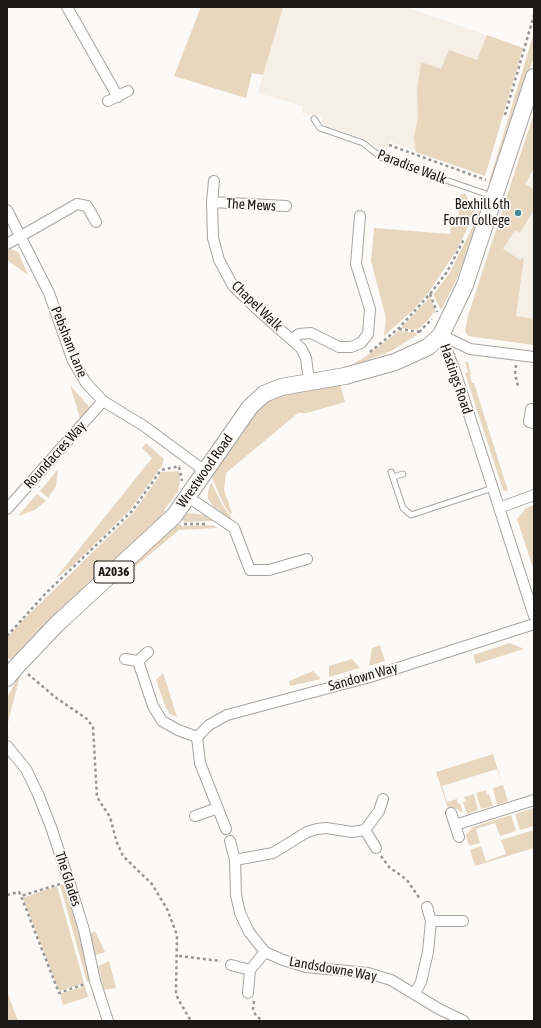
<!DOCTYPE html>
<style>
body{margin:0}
#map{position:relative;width:541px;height:1028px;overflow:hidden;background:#fcfaf7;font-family:"Asap Condensed",sans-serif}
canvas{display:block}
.frame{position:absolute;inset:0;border:8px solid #1a1918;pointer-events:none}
</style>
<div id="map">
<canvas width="541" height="1028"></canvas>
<div class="frame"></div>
</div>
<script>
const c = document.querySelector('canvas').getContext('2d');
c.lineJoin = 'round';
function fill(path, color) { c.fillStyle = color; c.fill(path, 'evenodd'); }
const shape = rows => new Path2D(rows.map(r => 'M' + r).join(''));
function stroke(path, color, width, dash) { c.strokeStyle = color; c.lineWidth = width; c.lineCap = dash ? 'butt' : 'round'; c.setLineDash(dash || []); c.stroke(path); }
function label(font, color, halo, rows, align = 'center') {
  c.font = font + ' "Asap Condensed",sans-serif'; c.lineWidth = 3.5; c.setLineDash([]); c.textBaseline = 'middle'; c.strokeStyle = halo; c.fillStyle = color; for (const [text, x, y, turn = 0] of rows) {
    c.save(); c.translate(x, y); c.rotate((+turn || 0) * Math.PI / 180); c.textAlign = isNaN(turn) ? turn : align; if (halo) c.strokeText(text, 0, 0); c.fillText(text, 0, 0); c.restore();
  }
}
fill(shape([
 [201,7,406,7,523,48,485,176,390,142,388,148,383,151,364,138,326,126,322,121,323,116,302,113,303,106,258,93,263,75,252,73,246,98,174,76],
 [534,113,534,345,468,336,465,331,468,316]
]), '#f5efe6');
fill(shape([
 [201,7,283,7,263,75,252,73,246,98,174,76],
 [534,32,534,57,493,184,489,182],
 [487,35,523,48,485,176,416,152,414,138,418,117,417,91,421,62,441,69,449,50,477,60],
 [534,113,534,168,525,184,534,189,534,209,520,233,515,230,503,249,520,260,524,257,516,316,534,319,534,345,468,336,465,331,468,316],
 [465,193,475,212,458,248,429,292,413,310,384,336,386,318,371,261,374,228,450,234,451,227,457,227,459,206,453,199],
 [481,204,484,213,455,283,441,310,433,295,449,274,473,226],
 [11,249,18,252,28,275,7,260,7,251],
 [430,297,435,311,427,321,417,330,401,328],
 [399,331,416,333,417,335,391,351,345,369,365,357],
 [465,362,468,362,471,374,470,375,472,383,474,383,508,491,503,490,465,373,468,372],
 [340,383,345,402,307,413,298,413,226,473,224,490,232,513,230,514,224,505,212,478,217,467,254,411,270,398,285,392],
 [70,385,90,408,80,418],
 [146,443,164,459,161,467,130,510,72,566,55,579,152,458,142,448],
 [58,469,56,486,48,498,40,491],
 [179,471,180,480,178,492,164,510,166,512,39,631,13,660,7,658,7,638,22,621,134,512,162,472],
 [211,482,223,506,231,517,229,518,213,506,208,499,208,491],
 [37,494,46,501,35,510,18,516],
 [534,505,534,571,517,519,526,508],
 [187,513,207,515,215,521,185,522,180,518],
 [177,522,182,526,214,525,217,528,179,530,113,585],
 [510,643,524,649,476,664,473,655],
 [380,645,385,661,369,666,372,648],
 [352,659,360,668,329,677,329,666],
 [313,671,321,679,290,686,289,681],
 [21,672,7,726,7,698],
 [163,673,168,688,177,717,170,714,166,708,156,680],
 [493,754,508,801,497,805,493,788,503,785,497,769,442,786,447,802,457,799,458,804,460,803,463,813,455,808,448,808,436,772],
 [486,790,487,795,489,794,493,806,481,809,476,793],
 [474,794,478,810,467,814,463,802,466,801,464,797],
 [534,808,534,826,520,830,515,814],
 [511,815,516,831,500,836,495,823,476,829,480,843,469,846,466,835,473,827],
 [534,830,534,848,475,866,470,850,481,846,486,861,506,854,501,840],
 [65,884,79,933,90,981,87,982,60,885],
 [57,886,84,983,59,991,23,898],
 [95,931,105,952,95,955,90,934],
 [109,961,116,988,104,990,98,966],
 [85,986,88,997,63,1005,60,994],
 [7,991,12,1005,18,1021,7,1021]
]), '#e8d6be');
const service = shape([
 [314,119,320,128,363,143,382,158,492,196],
 [391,472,403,508,411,515,493,488],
 [393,477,403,474]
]);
const minor = shape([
 [67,7,118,97],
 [108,101,128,91],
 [214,181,212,202,286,206],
 [212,202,213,238,219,260,233,286,260,312,301,348,306,358,309,381],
 [7,210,49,293,73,361,86,383,103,401,144,426,205,471],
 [7,244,77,204,87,206,96,222],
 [441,335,455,371,534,616],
 [441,335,470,349,534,357],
 [292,339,299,334,311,333,339,347,351,347,361,343,368,334,370,309,356,264,360,216],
 [531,409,529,422,534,423],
 [188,497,234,528,250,570,269,570,307,559],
 [499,508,534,495],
 [7,509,103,401],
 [125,659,138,661,148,652],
 [138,661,153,706,162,721,178,730,197,737,200,763,226,829],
 [197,737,209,725,227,715,370,677,534,624],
 [7,746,26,769,38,794,51,827,69,881,84,930,95,981,108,1021],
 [451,813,459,837],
 [195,816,218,808],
 [455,825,534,800],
 [365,830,376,848],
 [230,841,235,860,236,895,240,913,249,932,265,952,283,960,306,967,368,973,391,980,439,1009,464,1021],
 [235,860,273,853,307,832,317,829,326,828,352,832,365,830,379,811,383,799],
 [431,921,463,921],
 [231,965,250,970],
 [248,993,250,970,265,952],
 [415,993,421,982,428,952,431,921,427,907]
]);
const primary = shape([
 [7,678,16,667,57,624,174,516,250,407,264,394,281,387,345,376,395,362,428,347,441,335,465,285,534,77]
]);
stroke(service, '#a6a4a2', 7);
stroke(minor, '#a6a4a2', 12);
stroke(primary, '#a6a4a2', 18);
stroke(shape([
 [505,115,534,15],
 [389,145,486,180],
 [430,294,437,312],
 [399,329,420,332],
 [419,332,432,319],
 [370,352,399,328,430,294,447,272,464,239],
 [516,365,515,374,518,386],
 [179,467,182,481],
 [184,524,207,524],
 [7,636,46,593,132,511,161,470,180,466],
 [28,674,55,697,87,719,93,727,97,797,110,817,117,843,123,856,152,884,167,909,177,935,176,992,178,999,191,1021],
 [381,856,389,867,407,880,420,899],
 [60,884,21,896,59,993,85,984],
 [7,895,19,892,21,896],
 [179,956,221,961],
 [254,1001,253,1009,256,1016,263,1021]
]), '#989694', 2.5, [3, 3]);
stroke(service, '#fff', 5);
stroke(minor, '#fff', 10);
stroke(primary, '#fff', 16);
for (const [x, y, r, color] of [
 [518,213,4,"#468a98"]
]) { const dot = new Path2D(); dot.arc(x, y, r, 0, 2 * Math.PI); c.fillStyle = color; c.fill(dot); stroke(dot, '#fcfaf7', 1.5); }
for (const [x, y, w] of [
 [114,572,40]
]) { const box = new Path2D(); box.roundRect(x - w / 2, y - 11, w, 22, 3); c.fillStyle = '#fcfaf7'; c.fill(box); stroke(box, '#1a1918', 1); }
label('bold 13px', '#1a1918', null, [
 ["A2036",114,572]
]);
label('14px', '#1a1918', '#fcfaf7', [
 ["Paradise Walk",412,167,21],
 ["The Mews",251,205,3],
 ["Chapel Walk",257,306,44],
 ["Pebsham Lane",69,342,68],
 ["Hastings Road",456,379,71],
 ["Roundacres Way",55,455,-48],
 ["Wrestwood Road",205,471,-55],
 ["Sandown Way",363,677,-16],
 ["The Glades",68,879,72],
 ["Landsdowne Way",333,969,10]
]);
label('14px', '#1a1918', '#fcfaf7', [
 ["Bexhill 6th",510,205],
 ["Form College",510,221]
], 'right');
</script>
